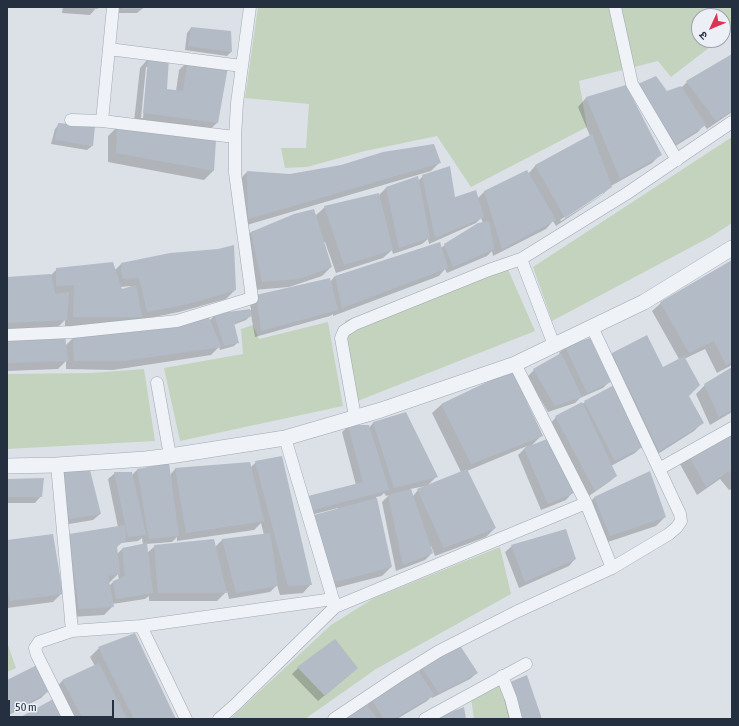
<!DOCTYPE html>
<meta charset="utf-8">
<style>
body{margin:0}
#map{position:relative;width:739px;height:726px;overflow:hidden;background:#dce1e8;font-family:"Asap Condensed","Noto Sans Devanagari",sans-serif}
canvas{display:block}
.frame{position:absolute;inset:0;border:8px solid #243040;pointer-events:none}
.north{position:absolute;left:691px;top:8px;width:40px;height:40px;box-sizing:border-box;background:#ecf0f6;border:1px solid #9ca3ad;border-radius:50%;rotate:226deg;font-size:11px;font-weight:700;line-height:16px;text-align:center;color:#243040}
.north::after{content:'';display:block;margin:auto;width:14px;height:18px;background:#dc3352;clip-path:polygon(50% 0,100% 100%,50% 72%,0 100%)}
.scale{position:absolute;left:8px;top:700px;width:106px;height:18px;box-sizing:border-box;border:2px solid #243040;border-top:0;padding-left:5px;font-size:12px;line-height:14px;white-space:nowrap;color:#243040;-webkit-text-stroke:3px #ecf0f6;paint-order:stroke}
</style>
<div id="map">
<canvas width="739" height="726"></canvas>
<div class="frame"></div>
<div class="north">उ</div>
<div class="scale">50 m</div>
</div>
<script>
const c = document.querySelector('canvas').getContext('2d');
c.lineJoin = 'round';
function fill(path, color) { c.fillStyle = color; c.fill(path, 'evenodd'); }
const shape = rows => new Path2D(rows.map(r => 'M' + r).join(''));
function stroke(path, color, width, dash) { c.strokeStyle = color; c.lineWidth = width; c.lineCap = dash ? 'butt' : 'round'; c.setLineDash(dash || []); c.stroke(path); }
fill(shape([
 [258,7,732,7,732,30,723,37,723,16,699,16,699,40,719,40,671,77,658,61,579,81,587,127,471,187,437,136,365,151,307,167,285,168,281,148,306,148,309,104,245,98],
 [732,137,732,223,712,236,552,321,533,267],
 [503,258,535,331,355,402,345,321],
 [328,322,343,406,180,441,164,368,243,354,241,329,253,325,259,339],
 [144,369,155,441,7,449,7,374,92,373],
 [500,547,511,594,376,669,305,719,230,719,331,625,374,598],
 [7,642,16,668,7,672],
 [501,682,511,719,474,719,471,698]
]), '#c3d3bd');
fill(shape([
 [63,7,97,7,90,15,62,13],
 [119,7,142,7,142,9,137,13,118,13],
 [191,28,231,52,227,56,185,50,187,33],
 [732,55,732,112,707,129,704,125,698,132,669,150,632,91,667,93,681,88,687,82],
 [148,59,166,90,176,91,179,70,188,61,217,123,208,131,134,122,140,68],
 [146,67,148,67,143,118,141,118],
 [625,87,661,154,652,163,611,186,602,195,556,226,553,221,546,229,493,256,492,251,487,256,447,273,445,269,439,276,333,316,333,314,330,316,255,337,251,315,246,320,233,325,238,342,234,346,220,350,219,347,211,355,113,370,66,369,66,361,58,369,7,371,7,340,65,346,74,337,209,321,215,315,251,310,250,303,330,282,335,276,441,248,445,245,483,223,481,218,476,223,429,244,428,239,422,244,393,254,392,250,383,258,336,273,325,242,323,242,331,267,322,276,289,287,254,290,243,241,251,232,315,216,325,207,379,195,386,188,417,178,418,181,423,176,455,198,477,199,484,192,528,174,536,165,590,136,578,107,586,98],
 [603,192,603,194,561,221,560,220],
 [59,124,92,146,87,150,51,144,55,129],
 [117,127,215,141,213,171,204,180,108,162,108,136],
 [440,162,431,171,240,227,238,181,247,172,290,175],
 [732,261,732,365,717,373,705,349,684,359,687,396,703,422,694,431,650,459,643,445,635,453,611,466,616,476,609,482,589,496,550,424,556,417,582,404,615,385,604,362,613,353,663,368,679,359,652,311,661,303],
 [121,264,235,290,226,299,179,312,139,320,132,326,65,326,65,320,57,328,7,331,7,278,51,275,57,269,115,270],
 [132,286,122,290,120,287],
 [565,347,610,381,603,388,580,398,575,403,548,412,527,377,534,370,560,355,559,353],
 [732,368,732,412,710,425,696,394,705,385],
 [511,372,542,435,531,446,572,493,566,500,541,510,518,455,527,446,467,471,495,528,486,537,435,556,431,546,430,547,432,553,425,560,396,571,382,502,389,495,386,496,384,493,381,496,376,497,391,567,382,576,324,591,306,525,338,509,338,508,307,516,302,504,356,485,342,432,349,426,369,428,373,423,405,413,437,476,427,486,461,472,432,413,441,405],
 [426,486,418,490,413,496,410,489],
 [732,432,732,489,729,490,720,479,697,495,680,464],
 [256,462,311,584,303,593,280,595,277,585,270,592,229,599,227,591,217,601,149,601,149,596,145,599,112,604,113,606,104,615,71,617,69,535,118,527,108,479,115,473,132,475,137,470,170,475,175,469,250,463,251,467],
 [261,523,264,535,222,540,215,547,155,546,147,553,146,544,172,542,177,537,177,541,254,530],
 [142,538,143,545,122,549,117,554,116,548,121,543,138,541],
 [118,574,119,580,112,582,113,582,109,586,109,583],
 [649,473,665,517,656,526,602,544,586,506,594,498],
 [53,479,100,514,93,520,63,525],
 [7,480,41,496,35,503,7,503],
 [7,541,62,593,53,602,7,608],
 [512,546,575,559,569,566,519,588,505,552],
 [99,648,175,719,69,719,54,690,62,681,95,666,90,657],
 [298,668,350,674,318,701,292,674],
 [422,668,477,673,470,679,432,698,431,697,427,701,397,719,343,719,366,706,372,700,418,673],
 [7,681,47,692,41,698,7,716],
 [502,690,541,719,509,719]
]), '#0003');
fill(shape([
 [86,7,98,7,98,9,85,8],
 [122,7,143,7,143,9,122,9],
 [191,27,231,31,232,52,188,46],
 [732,54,732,111,716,121,686,81],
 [148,58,169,58,167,89,183,91,188,60,228,67,218,123,143,113],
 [656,76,667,91,681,86,706,125,676,144,638,84],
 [626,85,662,155,620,179,586,97],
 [58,123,95,126,93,146,55,140],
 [117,126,216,140,214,171,116,153],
 [592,134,612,187,565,218,535,165],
 [434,144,441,163,248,219,247,171,290,174,341,165,383,152],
 [450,166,455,197,476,190,484,217,435,238,422,175],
 [527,170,556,220,502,249,484,191],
 [418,176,430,238,399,248,386,187],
 [379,193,393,250,344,265,324,206],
 [314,209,332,267,299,279,262,282,251,232,294,214],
 [489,221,494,249,453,267,444,244,478,223],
 [440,242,448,268,342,308,335,276],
 [234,245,236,290,188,304,147,312,139,278,122,279,121,263,170,253,218,249],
 [732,260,732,362,726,365,714,341,689,353,660,302],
 [113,262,122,289,136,285,142,317,73,317,74,285,56,286,56,268],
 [51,274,55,294,69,292,67,320,7,323,7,277],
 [330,278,338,310,261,331,256,295],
 [250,309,252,316,234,323,239,343,224,346,214,314],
 [208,315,221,347,123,361,74,361,73,336],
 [65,334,68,361,7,363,7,339],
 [647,335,663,367,684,356,700,385,689,396,704,423,659,451,612,353],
 [590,338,611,382,587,393,565,346],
 [561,353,582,397,555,406,533,369],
 [732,367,732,410,719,417,704,384],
 [512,370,543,436,471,464,441,404],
 [614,385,643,447,615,461,584,401],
 [582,402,617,476,595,491,555,416],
 [406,412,438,477,394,488,373,422],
 [348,425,369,425,389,490,313,510,308,496,363,482],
 [732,430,732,475,729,471,706,487,688,454],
 [547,439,574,493,548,504,524,448],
 [282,456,312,585,288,586,255,461],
 [250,462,264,521,186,533,175,468],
 [169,463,179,536,149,539,137,469],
 [467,469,496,528,444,548,417,489],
 [90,470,101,514,69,519,59,472],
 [650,471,666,517,610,536,594,497],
 [114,472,132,472,146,535,128,537],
 [44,478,42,497,7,497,7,479],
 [411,489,433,553,403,565,388,495],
 [377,498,392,567,332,583,314,515],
 [125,525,126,540,117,546,120,574,108,576,114,607,79,609,69,534],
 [566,529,576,559,525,582,511,545],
 [270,533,278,586,236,593,222,539],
 [53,534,63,594,10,601,7,585,7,540],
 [214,539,227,593,158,593,154,545],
 [147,543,153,593,116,599,113,581,125,576,122,548],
 [135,633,176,719,134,719,98,647],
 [335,639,358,668,325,696,297,667],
 [459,644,478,673,439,693,422,668],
 [99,663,127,719,83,719,62,680],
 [37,665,48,692,7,714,7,680],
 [417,669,434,695,394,719,384,719,371,699],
 [527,675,542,719,517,719,508,683],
 [55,698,64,719,17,719],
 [365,703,378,719,342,719],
 [464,707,466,719,433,719]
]), '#b3bbc6');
const minor = shape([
 [615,7,632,84,677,160],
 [109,49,242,66],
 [71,120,102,121,113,7],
 [102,121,235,137],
 [7,335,72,332,177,321,252,298,235,173,235,137,237,103,250,7],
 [554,345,521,259,626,194,732,122],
 [515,364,586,503,612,568],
 [157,383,170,456],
 [355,417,341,338,344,331,355,324,489,270,521,259],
 [285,438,335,606],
 [57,465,72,631],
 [659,469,732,428],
 [141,626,186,719],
 [502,676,511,699,516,719],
 [69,719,37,655,35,648,39,642,72,631,141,626,333,599],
 [219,719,235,705,335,607,586,503],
 [334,719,397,677,439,651,516,612,612,568,669,534,677,527,681,521,680,514,659,469,592,327],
 [425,719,526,664]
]);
const tertiary = shape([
 [7,466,57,465,145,459,170,456,285,438,381,410,515,364,644,302,732,248]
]);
stroke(minor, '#a1a8b2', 13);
stroke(tertiary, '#a1a8b2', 16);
stroke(minor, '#eff2f6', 12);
stroke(tertiary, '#eff2f6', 15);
</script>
